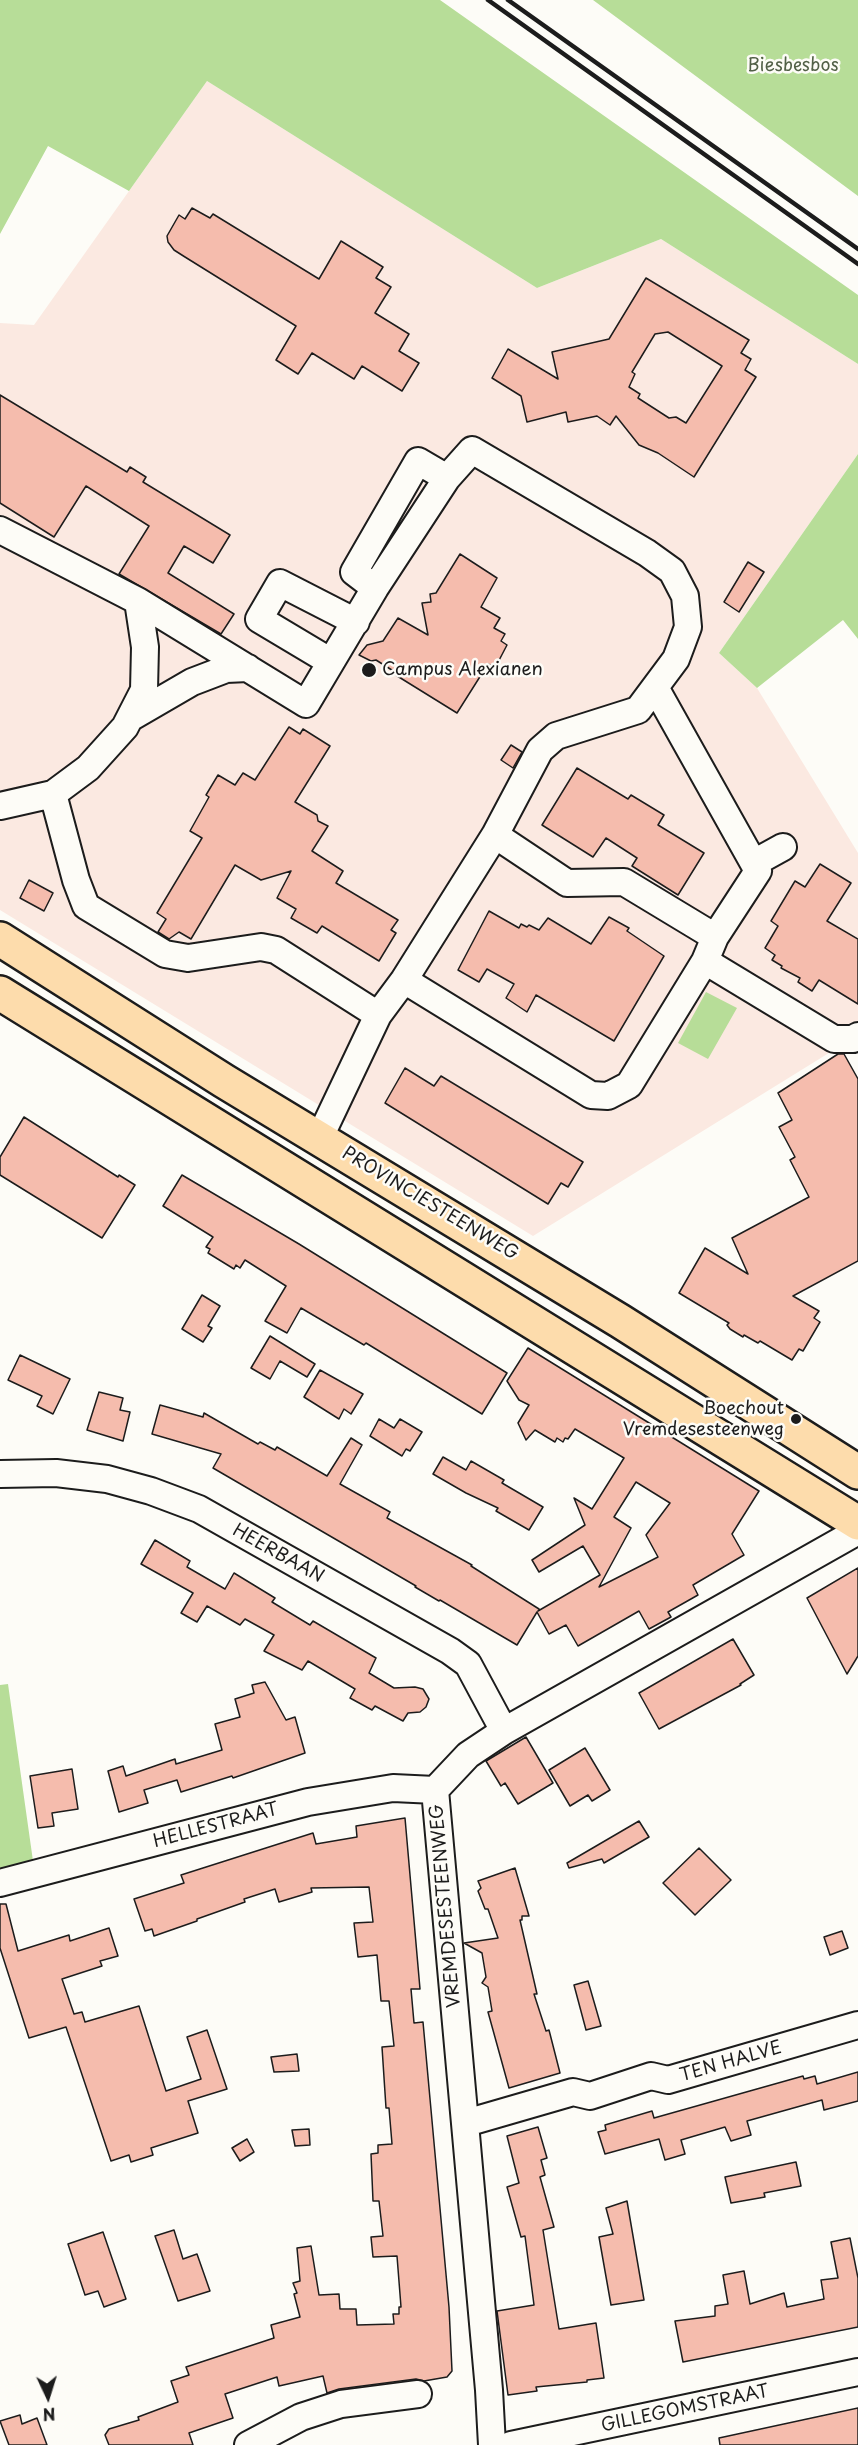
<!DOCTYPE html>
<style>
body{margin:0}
#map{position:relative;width:858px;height:2445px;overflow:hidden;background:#fdfcf7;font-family:"Playpen Sans",sans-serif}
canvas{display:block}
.north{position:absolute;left:18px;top:2367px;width:60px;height:60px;-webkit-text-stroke:4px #fdfcf7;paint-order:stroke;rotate:176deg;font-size:16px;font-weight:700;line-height:24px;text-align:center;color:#1c1c1c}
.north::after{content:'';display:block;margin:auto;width:21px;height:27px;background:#1c1c1c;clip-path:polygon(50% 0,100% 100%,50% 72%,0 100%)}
</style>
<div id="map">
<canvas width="858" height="2445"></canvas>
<div class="north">N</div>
</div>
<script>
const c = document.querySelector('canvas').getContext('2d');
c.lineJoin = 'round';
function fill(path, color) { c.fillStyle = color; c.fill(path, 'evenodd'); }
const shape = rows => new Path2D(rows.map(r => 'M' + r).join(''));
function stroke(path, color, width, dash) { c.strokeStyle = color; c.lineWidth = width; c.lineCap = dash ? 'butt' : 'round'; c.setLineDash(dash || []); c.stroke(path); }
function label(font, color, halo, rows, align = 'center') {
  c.font = font + ' "Playpen Sans",sans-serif'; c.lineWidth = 5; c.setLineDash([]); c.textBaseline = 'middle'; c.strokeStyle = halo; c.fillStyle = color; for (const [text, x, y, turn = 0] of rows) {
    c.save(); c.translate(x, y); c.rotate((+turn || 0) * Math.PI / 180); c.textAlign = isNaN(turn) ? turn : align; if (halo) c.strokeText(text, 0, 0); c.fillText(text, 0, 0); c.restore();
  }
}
fill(shape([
 [207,81,537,288,661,239,858,364,858,454,719,653,757,688,858,853,858,1035,533,1236,0,910,0,323,34,325]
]), '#fbe9e1');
fill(shape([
 [0,0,440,0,858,295,858,364,661,239,537,288,207,81,129,191,48,146,0,234],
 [593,0,858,0,858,196],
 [858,454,858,639,843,620,757,688,719,653],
 [706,992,737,1008,708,1059,678,1043],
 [8,1684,33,1861,0,1869,0,1685]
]), '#b7dd98');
const building = shape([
 [192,208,210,218,213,214,319,279,341,241,383,267,376,278,391,287,375,313,409,334,399,351,419,363,402,391,362,366,354,379,312,353,298,374,276,360,296,326,185,257,174,250,168,242,167,236,179,215,185,219,192,208],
 [646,278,749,340,741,353,751,359,745,370,756,377,694,477,658,453,639,445,616,416,610,425,597,416,568,422,566,412,527,422,521,396,492,378,508,349,558,379,552,352,609,339,646,278],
 [668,332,722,366,686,423,676,417,669,418,638,398,640,394,629,387,635,374,632,372,655,334,668,332],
 [0,395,127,472,130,467,146,477,143,482,230,535,213,563,184,546,168,573,234,614,221,634,119,574,149,526,86,486,54,537,0,503,0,395],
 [460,554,497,578,481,607,500,618,494,628,505,634,501,641,507,645,495,668,488,664,457,713,394,674,395,672,376,660,371,661,359,655,367,645,383,641,398,618,428,635,422,603,431,602,430,594,436,593,460,554],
 [748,562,764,572,739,612,724,602,748,562],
 [289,727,300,734,303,729,330,746,295,802,317,815,318,821,328,826,312,851,343,871,336,883,398,920,391,930,396,933,379,961,322,926,317,933,291,918,296,909,277,898,291,871,261,880,235,865,191,939,179,932,169,939,158,932,166,919,157,913,202,838,190,831,209,797,206,795,218,775,235,785,243,773,255,780,289,727],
 [511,745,522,752,513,768,501,760,511,745],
 [577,768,628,799,631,795,664,815,658,825,704,853,678,895,632,866,637,858,606,838,593,857,542,825,577,768],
 [820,864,851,883,827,921,858,939,858,1004,819,980,812,991,798,982,800,978,781,968,782,966,772,960,775,955,765,948,778,926,771,921,795,881,805,887,820,864],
 [29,880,53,893,44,911,20,898,29,880],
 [489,911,519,928,521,924,527,927,529,925,539,930,548,918,591,944,609,917,629,928,627,931,664,956,614,1041,536,995,527,1012,506,998,514,984,487,969,479,982,458,970,489,911],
 [838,1054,844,1054,858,1079,858,1261,793,1296,819,1311,814,1318,820,1322,803,1351,799,1349,792,1360,760,1341,758,1343,744,1335,743,1337,730,1329,727,1325,729,1323,679,1293,705,1248,748,1274,732,1238,809,1197,790,1160,795,1157,779,1127,792,1120,778,1093,838,1054],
 [405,1068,434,1086,441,1076,583,1162,568,1187,561,1183,548,1204,385,1103,405,1068],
 [24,1117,118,1177,119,1175,135,1185,102,1238,0,1175,0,1157,24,1117],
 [182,1175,299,1244,507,1373,482,1414,366,1343,364,1345,301,1308,287,1333,265,1321,286,1286,245,1260,240,1268,236,1265,234,1269,208,1253,210,1249,206,1247,213,1237,163,1206,182,1175],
 [202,1295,220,1306,208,1326,212,1328,203,1342,182,1329,202,1295],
 [270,1336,315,1364,307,1377,280,1361,270,1379,251,1368,270,1336],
 [528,1348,759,1491,732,1534,744,1555,693,1585,698,1595,668,1612,671,1617,649,1629,639,1611,578,1646,566,1625,549,1634,537,1612,517,1645,440,1600,439,1601,415,1587,416,1586,213,1468,221,1454,152,1434,160,1405,203,1417,204,1413,258,1444,260,1442,275,1450,277,1447,327,1476,351,1438,362,1445,340,1484,390,1512,387,1518,472,1565,471,1566,539,1609,538,1611,600,1575,583,1546,539,1572,532,1560,585,1525,574,1498,592,1509,624,1458,575,1429,568,1439,565,1438,563,1442,557,1438,555,1442,535,1430,526,1440,518,1423,529,1405,519,1400,507,1381,528,1348],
 [636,1482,670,1503,646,1535,658,1557,599,1587,631,1528,614,1517,636,1482],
 [20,1355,70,1379,53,1414,37,1406,42,1396,8,1380,20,1355],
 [320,1370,363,1394,351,1414,344,1409,339,1419,304,1397,320,1370],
 [99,1392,123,1398,120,1410,130,1412,123,1441,87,1430,99,1392],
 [379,1419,394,1428,400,1419,422,1432,410,1451,406,1449,402,1456,370,1436,379,1419],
 [443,1457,466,1470,471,1461,504,1480,502,1483,543,1507,529,1530,496,1511,498,1508,466,1493,433,1474,443,1457],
 [155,1540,190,1561,187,1567,225,1589,234,1573,275,1598,272,1602,310,1625,313,1621,376,1658,369,1673,394,1688,415,1687,423,1689,429,1699,426,1707,420,1712,408,1713,403,1721,375,1706,372,1710,350,1698,355,1689,308,1661,302,1670,264,1651,274,1635,245,1619,240,1625,207,1606,197,1622,181,1613,193,1593,141,1564,155,1540],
 [858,1568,858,1656,847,1674,807,1598,858,1568],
 [733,1639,754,1675,740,1684,741,1685,659,1729,639,1693,733,1639],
 [265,1682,286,1720,295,1717,305,1753,233,1778,232,1776,181,1792,177,1780,144,1790,148,1803,119,1812,108,1771,123,1766,126,1776,175,1759,176,1764,222,1750,215,1724,240,1717,235,1699,254,1693,252,1685,265,1682],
 [526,1737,553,1783,518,1804,505,1783,501,1786,486,1761,526,1737],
 [585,1748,610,1790,592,1801,588,1795,570,1806,549,1770,585,1748],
 [72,1769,78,1809,52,1813,54,1826,38,1828,30,1776,72,1769],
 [405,1818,420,1989,411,1989,414,2023,423,2022,449,2307,452,2371,447,2377,424,2381,416,2379,339,2389,327,2393,323,2376,279,2386,277,2377,225,2394,233,2418,189,2433,193,2445,109,2445,105,2435,109,2429,139,2420,138,2417,178,2402,171,2381,189,2375,186,2367,274,2338,271,2325,300,2317,294,2294,297,2293,293,2283,300,2281,297,2248,311,2246,319,2295,339,2294,340,2309,356,2309,357,2325,394,2324,393,2314,399,2314,399,2307,401,2307,397,2256,373,2257,371,2237,383,2236,379,2201,373,2201,371,2154,378,2153,378,2145,392,2144,389,2108,386,2108,382,2047,394,2046,389,2001,381,2001,377,1955,358,1957,354,1923,373,1922,369,1887,311,1888,312,1892,279,1902,275,1889,244,1899,245,1902,197,1919,197,1921,154,1936,152,1929,145,1931,134,1899,184,1883,181,1875,313,1833,316,1844,357,1837,356,1826,405,1818],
 [639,1821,649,1837,604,1863,602,1859,569,1868,567,1863,639,1821],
 [699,1848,731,1880,695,1915,663,1883,699,1848],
 [515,1868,529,1916,522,1916,522,1920,520,1920,537,1994,534,1994,546,2031,549,2030,560,2073,509,2088,488,2012,492,2011,488,1987,482,1983,486,1977,482,1953,464,1943,498,1938,488,1909,485,1909,478,1891,481,1888,478,1881,515,1868],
 [0,1904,6,1904,18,1951,69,1935,70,1941,109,1928,118,1956,100,1961,102,1966,62,1979,74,2014,82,2012,85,2022,139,2006,166,2091,201,2079,187,2037,207,2030,227,2089,188,2101,198,2133,151,2148,153,2155,131,2162,129,2155,111,2161,66,2027,29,2038,0,1948,0,1904],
 [842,1931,848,1948,830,1955,824,1937,842,1931],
 [588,1981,601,2026,586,2030,574,1985,588,1981],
 [297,2054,299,2071,274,2072,271,2057,297,2054],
 [858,2072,858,2101,824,2110,822,2100,747,2121,751,2135,731,2141,725,2127,681,2140,685,2154,665,2160,659,2139,605,2154,598,2132,606,2130,605,2125,652,2111,654,2118,803,2076,804,2079,815,2076,817,2084,858,2072],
 [538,2127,547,2158,541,2160,545,2175,540,2177,554,2227,543,2230,559,2329,596,2323,604,2378,587,2380,587,2382,536,2387,537,2391,508,2395,497,2311,534,2305,525,2236,521,2237,507,2187,519,2183,507,2136,538,2127],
 [309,2129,310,2145,295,2146,292,2130,309,2129],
 [247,2139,254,2152,240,2161,232,2148,247,2139],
 [796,2162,801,2186,764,2193,765,2197,731,2203,725,2177,796,2162],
 [627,2201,644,2300,611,2305,599,2237,613,2234,606,2208,627,2201],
 [174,2230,183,2259,197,2254,210,2291,178,2301,155,2236,174,2230],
 [103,2232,126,2299,104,2307,98,2291,85,2295,68,2244,103,2232],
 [850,2238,858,2278,858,2327,683,2362,675,2321,715,2316,715,2306,728,2304,723,2275,744,2271,750,2304,784,2293,787,2307,824,2299,821,2280,838,2278,831,2242,850,2238],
 [858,2408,858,2445,720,2445,719,2438,858,2408],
 [20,2415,22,2424,37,2418,47,2445,9,2445,0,2421,20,2415]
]);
fill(building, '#f5bcad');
stroke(building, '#1c1c1c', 1.5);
const minor = shape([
 [0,530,138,601,306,704,375,588,447,478,472,450,647,553,672,571,685,596,688,627,676,659,638,710,556,736,540,750,495,835,404,980,378,1015,320,1137],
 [375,588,354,572,418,461,447,478],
 [331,662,259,619,280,583,356,622],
 [130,718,192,682,226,669,248,668],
 [53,794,76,880,86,906,165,954,188,958,261,947,276,950,378,1015],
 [0,806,53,794,88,768,125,727,144,690,145,647,138,601],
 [495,835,567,883,624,882,715,937],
 [754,863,783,847],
 [705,961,834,1039,853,1039,858,1036],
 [404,980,591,1095,608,1096,629,1085,705,961,715,937,758,871,656,689],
 [0,1474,56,1473,107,1479,151,1491,199,1509,450,1651,468,1664,504,1731],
 [0,1883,308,1802,393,1788,435,1790],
 [466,2123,573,2092,590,2096,651,2076,668,2080,858,2025],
 [248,2445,301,2417,341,2404,418,2394],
 [492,2445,489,2390,435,1790,468,1755,504,1731,858,1531],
 [511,2445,858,2372]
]);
const major = shape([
 [0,939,224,1081,620,1321,858,1472],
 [0,993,858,1523]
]);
stroke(minor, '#1c1c1c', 30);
stroke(major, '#1c1c1c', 38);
stroke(minor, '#fdfcf7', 26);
stroke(major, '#fddcac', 33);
stroke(shape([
 [488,0,858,264],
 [508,0,858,249]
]), '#1c1c1c', 4.5);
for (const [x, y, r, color] of [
 [369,670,8,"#1c1c1c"],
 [796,1419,6,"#1c1c1c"]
]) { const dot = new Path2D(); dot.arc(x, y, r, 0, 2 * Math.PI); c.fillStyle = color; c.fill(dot); stroke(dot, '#fdfcf7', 2); }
label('18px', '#526047', '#fdfcf7', [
 ["Biesbesbos",793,66]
]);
label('18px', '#1c1c1c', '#fdfcf7', [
 ["Campus Alexianen",382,670],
 ["Boechout",784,1409,"right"],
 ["Vremdesesteenweg",784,1430,"right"]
], 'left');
label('18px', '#1c1c1c', '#fdfcf7', [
 ["PROVINCIESTEENWEG",430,1204,31],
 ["HEERBAAN",278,1554,29],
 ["HELLESTRAAT",216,1826,-15],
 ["VREMDESESTEENWEG",446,1906,-95],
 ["TEN HALVE",731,2062,-16],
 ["GILLEGOMSTRAAT",685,2409,-12]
]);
</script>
